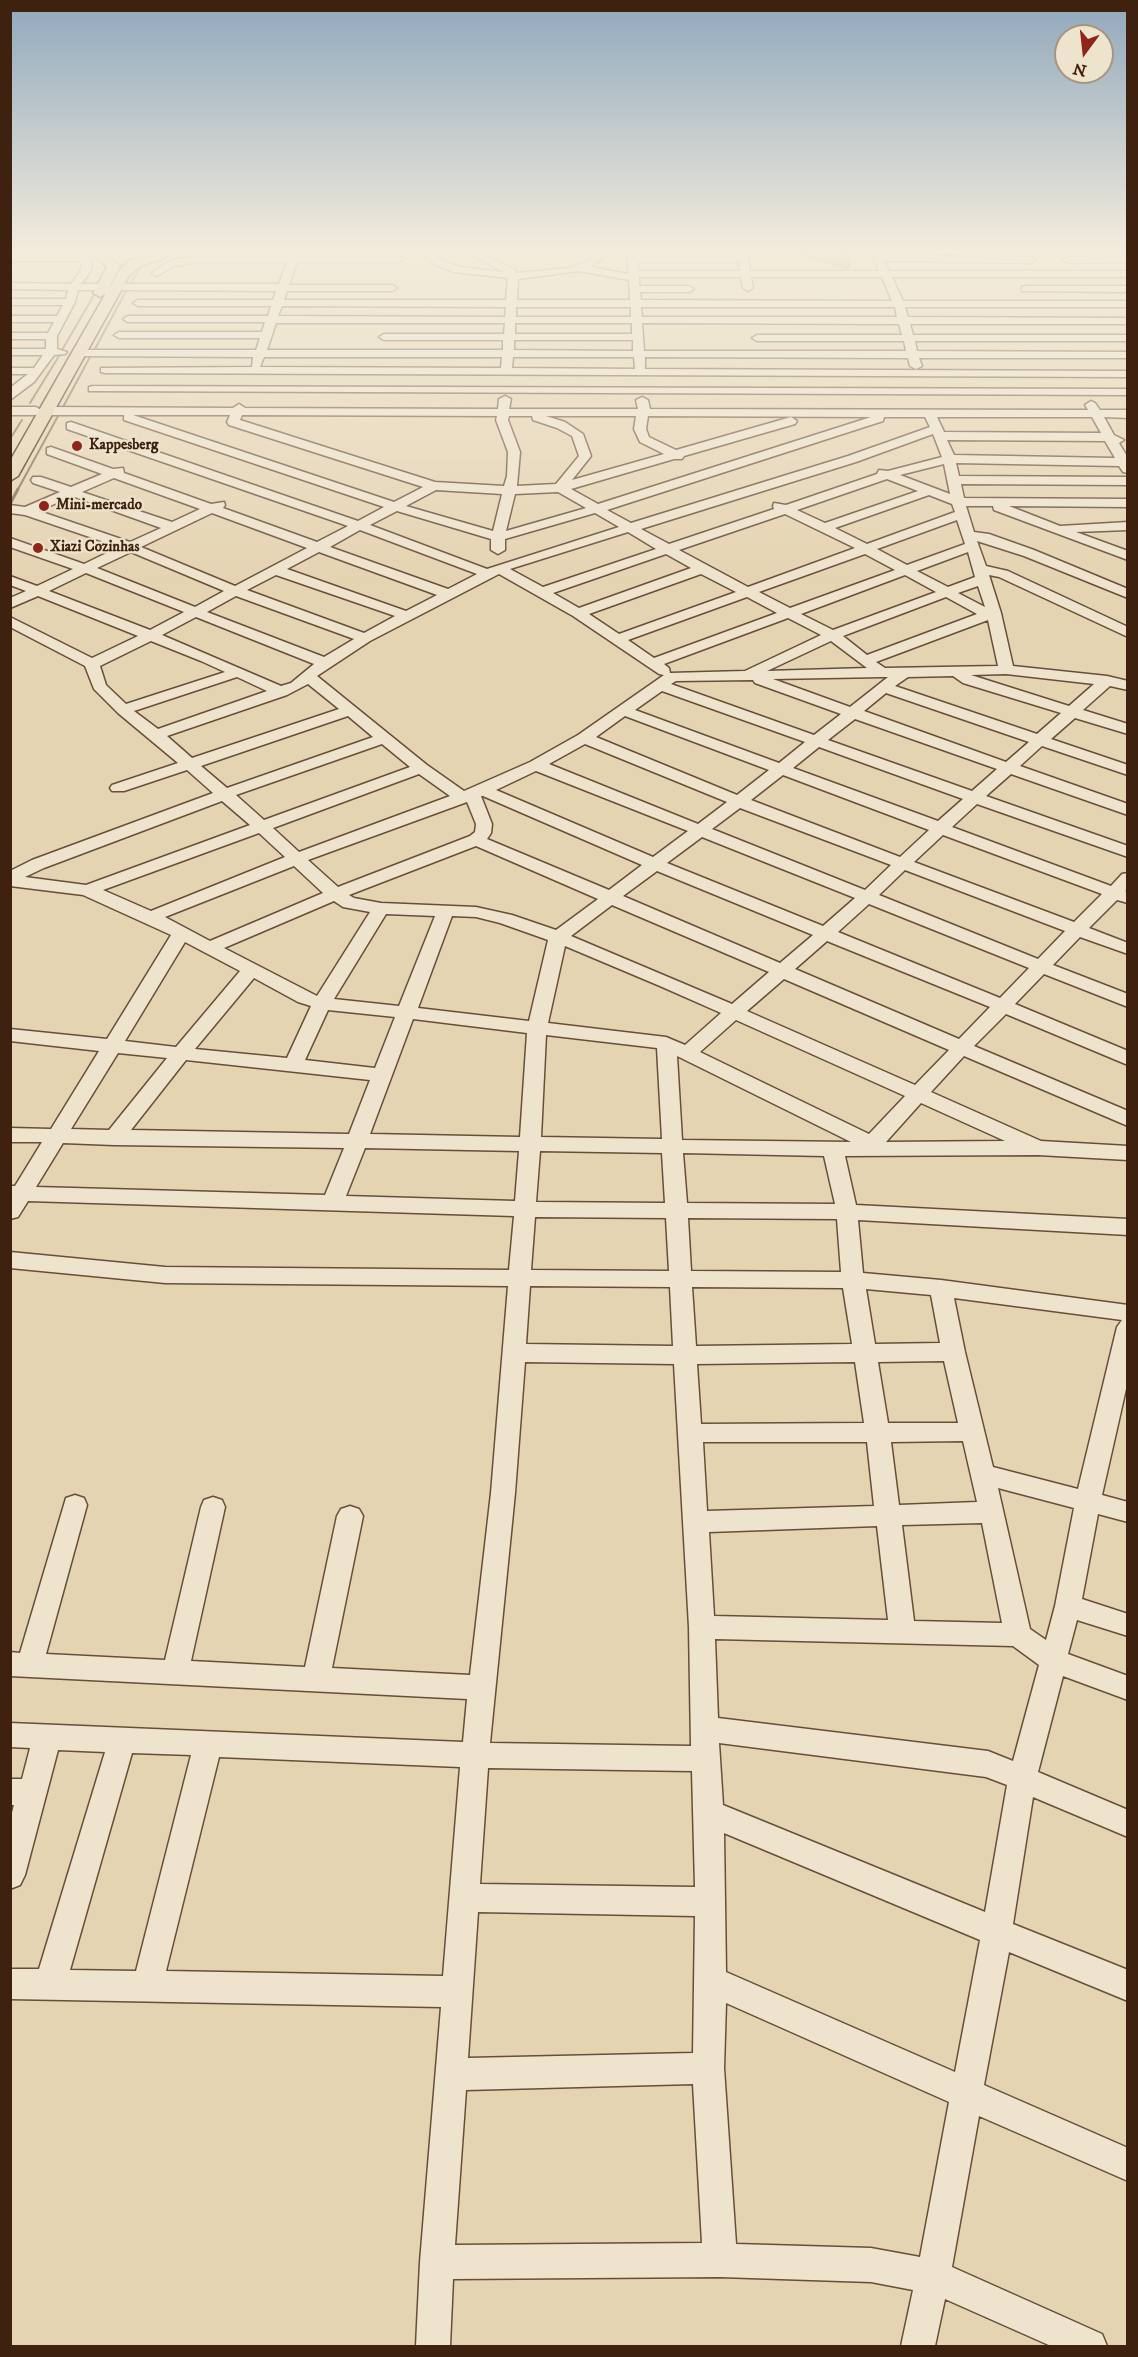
<!DOCTYPE html>
<style>
body{margin:0}
#map{position:relative;width:1138px;height:2357px;overflow:hidden;background:#e5d4b2;font-family:"IM FELL DW Pica",serif}
canvas{display:block}
.frame{position:absolute;inset:0;border:12px solid #3f2110;pointer-events:none}
.north{position:absolute;left:1054px;top:24px;width:60px;height:60px;box-sizing:border-box;background:#eee3cd;border:2px solid #a89581;border-radius:50%;rotate:195deg;font-size:16px;font-weight:700;line-height:24px;text-align:center;color:#3f2110}
.north::after{content:'';display:block;margin:auto;width:21px;height:27px;background:#8f2418;clip-path:polygon(50% 0,100% 100%,50% 72%,0 100%)}
</style>
<div id="map">
<canvas width="1138" height="2357"></canvas>
<div class="frame"></div>
<div class="north">N</div>
</div>
<script>
const c = document.querySelector('canvas').getContext('2d');
c.lineJoin = 'round';
function fill(path, color) { c.fillStyle = color; c.fill(path, 'evenodd'); }
const shape = rows => new Path2D(rows.map(r => 'M' + r).join(''));
function stroke(path, color, width, dash) { c.strokeStyle = color; c.lineWidth = width; c.lineCap = dash ? 'butt' : 'round'; c.setLineDash(dash || []); c.stroke(path); }
function label(font, color, halo, rows, align = 'center') {
  c.font = font + ' "IM FELL DW Pica",serif'; c.lineWidth = 4.5; c.setLineDash([]); c.textBaseline = 'middle'; c.strokeStyle = halo; c.fillStyle = color; for (const [text, x, y, turn = 0] of rows) {
    c.save(); c.translate(x, y); c.rotate((+turn || 0) * Math.PI / 180); c.textAlign = isNaN(turn) ? turn : align; if (halo) c.strokeText(text, 0, 0); c.fillText(text, 0, 0); c.restore();
  }
}
const water = shape([
 [790,252,846,252,850,264,849,269,790,252]
]);
fill(water, '#ad977b');
stroke(water, '#816850', 1.5);
stroke(shape([
 [84,252,106,263],
 [151,262,182,252],
 [130,284,143,264],
 [95,349,127,289],
 [62,350,97,290],
 [30,403,59,356],
 [63,407,90,357],
 [10,439,22,420],
 [17,491,58,416]
]), '#816850', 2);
stroke(shape([
 [10,504,18,489]
]), '#816850', 3);
const minor = shape([
 [76,252,86,252,92,265,90,272,81,284,104,284,109,287,104,290,78,290,75,302,57,336,57,349,67,352,65,354,54,355,34,382,10,400,10,388,28,374,10,374,10,368,34,368,43,355,10,355,10,349,46,349,46,339,10,339,10,333,48,333,54,322,10,322,10,316,57,316,63,305,10,305,10,299,66,299,68,290,10,289,10,283,71,284,80,272,82,265,80,261,10,261,10,255,77,255,76,252],
 [290,252,300,252,299,256,399,256,404,259,399,262,297,262,289,285,392,285,397,288,392,291,287,291,284,300,506,300,508,278,454,272,435,265,422,252,433,252,443,261,460,267,503,272,467,252,480,252,515,270,516,273,568,268,586,262,599,252,610,252,591,267,628,274,627,252,637,252,637,256,738,256,737,252,747,252,750,271,879,271,871,252,881,252,882,255,1031,257,1036,260,1031,263,885,261,889,271,1128,271,1128,277,892,277,903,301,1128,301,1128,307,905,307,908,317,1128,318,1128,324,910,324,913,335,1128,335,1128,341,915,341,917,351,1128,352,1128,358,919,358,922,366,916,369,910,366,908,358,645,357,645,369,1128,371,1128,377,105,373,101,372,101,368,252,367,253,357,80,356,74,353,80,350,256,350,260,338,119,338,114,335,119,332,262,332,265,322,128,322,123,319,128,316,268,316,271,306,138,306,133,303,138,300,273,300,276,291,117,290,112,287,117,284,279,284,287,262,198,262,174,266,157,276,152,273,171,260,198,256,289,256,290,252],
 [638,262,739,262,740,271,638,271,638,262],
 [579,271,629,280,630,300,517,300,518,279,579,271],
 [639,277,741,277,743,288,748,291,753,288,751,277,882,277,892,301,641,300,640,292,689,292,694,289,689,286,639,286,639,277],
 [282,306,506,307,505,317,278,316,282,306],
 [516,307,631,307,631,317,516,317,516,307],
 [641,307,895,307,897,317,642,317,641,307],
 [276,323,505,323,504,334,384,334,379,337,384,340,503,340,503,350,267,350,276,323],
 [515,323,632,323,632,334,515,334,515,323],
 [642,323,899,324,902,335,757,335,752,338,757,341,904,341,906,351,644,351,642,323],
 [514,340,633,340,633,351,514,350,514,340],
 [264,357,502,357,501,368,260,367,264,357],
 [513,357,634,357,635,369,512,368,513,357],
 [1128,256,1128,262,1068,263,1063,260,1068,257,1128,256],
 [1026,286,1128,286,1128,292,1022,291,1022,287,1026,286],
 [93,386,1128,389,1128,395,89,391,89,387,93,386],
 [505,396,511,399,509,409,638,409,636,400,642,397,648,400,650,409,1088,410,1085,405,1091,401,1095,403,1100,410,1128,410,1128,418,1104,417,1114,435,1124,440,1119,443,1128,458,1128,473,1123,472,1119,466,956,463,959,476,1128,477,1128,485,961,484,964,498,1128,499,1128,507,1009,506,1060,526,1128,522,1128,530,1076,532,1128,551,1128,560,994,510,993,506,966,506,974,532,989,534,1034,550,1128,589,1128,598,1024,556,977,541,986,566,1008,571,1128,627,1128,637,999,577,989,575,1001,613,1013,666,1107,676,1128,681,1128,690,1110,686,1083,710,1128,724,1128,734,1075,718,1051,739,1128,765,1128,775,1042,746,1020,766,1128,804,1128,815,1011,774,986,796,1128,846,1128,857,977,804,952,827,1111,886,1122,874,1128,873,1128,889,1125,891,1128,892,1128,903,1117,900,1089,928,1128,943,1128,954,1080,937,1053,965,1128,994,1128,1007,1044,974,1015,1004,1128,1051,1128,1065,1006,1014,974,1046,1128,1111,1128,1126,964,1056,931,1092,1041,1141,1128,1146,1128,1160,1038,1155,845,1156,856,1205,1128,1219,1128,1235,858,1220,863,1273,941,1280,1128,1305,1128,1380,1102,1495,1128,1502,1128,1522,1098,1514,1082,1599,1128,1614,1128,1636,1077,1620,1068,1654,1128,1676,1128,1700,1063,1676,1038,1772,1128,1810,1128,1837,1033,1797,1013,1924,1128,1970,1128,2001,1009,1952,984,2085,1128,2148,1128,2181,979,2116,952,2267,1102,2334,1107,2346,1051,2346,945,2299,935,2346,901,2346,913,2290,871,2282,720,2277,453,2279,450,2346,416,2346,420,2262,441,2007,10,1999,10,1969,39,1969,105,1752,58,1750,25,1875,20,1885,10,1889,10,1820,14,1805,10,1805,10,1779,22,1779,30,1748,10,1747,10,1723,463,1742,467,1699,10,1676,10,1652,20,1653,66,1498,75,1495,84,1498,87,1505,46,1654,165,1660,201,1507,204,1500,213,1497,222,1500,225,1507,191,1661,305,1667,337,1516,341,1509,350,1506,359,1509,363,1516,332,1668,470,1675,491,1493,508,1286,165,1283,10,1268,10,1252,165,1267,509,1270,514,1216,28,1201,18,1217,10,1219,10,1186,15,1186,42,1142,10,1142,10,1128,51,1129,99,1051,10,1041,10,1029,107,1039,171,935,83,895,10,886,10,871,32,860,213,793,187,770,124,791,112,791,110,788,112,785,178,763,118,713,94,689,85,666,10,627,10,617,92,658,138,636,38,596,10,608,10,598,26,591,10,585,10,576,37,586,73,569,10,547,10,538,84,564,119,547,25,515,10,513,10,505,25,507,60,492,33,483,31,480,33,477,41,477,71,487,102,474,47,454,47,448,51,447,113,469,123,468,124,473,211,504,224,502,225,505,223,508,317,542,348,526,67,429,67,423,71,422,358,521,384,507,124,420,124,415,46,415,41,412,36,415,10,415,10,407,36,407,41,410,46,407,233,408,239,404,245,408,498,409,499,399,505,396],
 [133,415,230,415,227,422,229,425,423,487,394,502,133,415],
 [242,415,497,416,496,420,508,452,507,476,504,486,435,482,240,420,242,415],
 [509,416,532,416,533,420,557,428,572,436,579,456,556,484,517,486,520,452,508,420,509,416],
 [546,416,636,416,634,429,640,442,664,454,572,480,591,456,583,434,565,422,546,416],
 [648,416,871,417,598,504,571,489,674,459,682,459,684,456,795,424,797,421,791,417,676,450,649,437,646,429,648,416],
 [884,417,925,417,930,427,848,456,631,523,607,510,883,421,884,417],
 [937,417,1092,417,1101,433,944,432,937,417],
 [933,434,942,457,888,471,879,470,877,474,786,505,774,503,773,506,774,509,669,544,641,529,856,462,933,434],
 [947,440,1105,441,1115,458,954,455,947,440],
 [944,464,950,494,900,475,944,464],
 [114,478,200,509,172,522,82,492,114,478],
 [887,479,918,491,825,523,797,510,887,479],
 [436,490,502,494,493,531,406,506,436,490],
 [558,492,586,508,506,531,515,494,558,492],
 [929,495,952,504,955,512,867,544,835,528,929,495],
 [72,496,161,528,130,542,39,511,72,496],
 [397,511,491,539,491,550,498,554,505,550,505,539,595,513,619,527,487,569,370,525,397,511],
 [212,513,307,548,235,586,141,547,212,513],
 [785,514,855,548,748,587,679,550,785,514],
 [957,520,965,544,907,565,877,549,957,520],
 [360,530,477,574,448,589,330,547,360,530],
 [628,532,656,549,543,587,510,569,628,532],
 [131,552,224,591,195,607,97,568,131,552],
 [319,552,437,595,406,611,287,569,319,552],
 [968,552,975,577,948,587,917,571,968,552],
 [666,554,691,568,579,608,553,593,666,554],
 [865,554,895,570,790,608,759,592,865,554],
 [86,573,184,612,150,630,49,591,86,573],
 [499,574,573,616,659,674,664,675,578,735,530,762,464,791,427,765,317,676,370,641,499,574],
 [701,574,736,592,619,634,589,614,701,574],
 [276,575,395,616,364,633,247,590,276,575],
 [905,575,936,592,833,630,801,614,905,575],
 [978,586,985,607,958,593,978,586],
 [236,596,354,639,324,657,207,612,236,596],
 [747,597,777,613,654,658,628,640,747,597],
 [946,597,977,614,867,655,843,636,946,597],
 [196,617,314,664,291,683,281,686,162,635,196,617],
 [788,618,821,635,745,671,670,673,669,668,664,664,788,618],
 [988,620,998,666,885,668,876,662,988,620],
 [151,641,201,661,225,672,126,704,106,685,100,666,151,641],
 [831,641,867,668,767,671,831,641],
 [1006,674,1094,684,1069,706,971,675,1006,674],
 [953,676,963,683,1061,713,1037,734,895,686,908,677,953,676],
 [237,677,267,691,158,729,134,711,237,677],
 [888,677,850,707,773,679,882,677,888,677],
 [753,680,755,683,841,714,814,735,671,684,676,681,753,680],
 [308,684,339,709,192,758,167,736,287,695,308,684],
 [662,691,805,742,779,763,635,710,662,691],
 [886,693,1029,742,1006,762,864,711,886,693],
 [348,716,373,737,227,788,201,766,348,716],
 [625,716,769,770,737,795,596,737,625,716],
 [855,719,997,769,972,791,828,740,855,719],
 [382,744,410,767,264,820,236,795,382,744],
 [585,744,727,802,698,824,549,764,585,744],
 [819,747,963,799,938,821,793,768,819,747],
 [536,771,688,831,653,857,496,790,536,771],
 [419,774,450,796,299,852,273,828,419,774],
 [783,775,929,830,900,857,751,800,783,775],
 [481,796,483,796,642,865,609,890,487,839,491,833,492,824,481,796],
 [222,801,250,825,86,885,25,877,44,868,222,801],
 [467,802,476,824,475,832,470,836,338,887,308,860,467,802],
 [740,808,891,865,865,890,712,829,740,808],
 [259,833,285,857,151,911,103,890,259,833],
 [943,835,1102,894,1074,922,914,862,943,835],
 [702,837,855,898,823,926,667,863,702,837],
 [476,846,598,899,556,930,512,915,476,907,381,903,354,898,349,895,476,846],
 [294,866,323,893,210,941,165,917,294,866],
 [905,870,1065,931,1038,959,879,895,905,870],
 [657,871,813,935,780,963,623,896,657,871],
 [334,901,343,907,370,912,317,996,224,948,334,901],
 [869,904,1029,968,1000,998,838,932,869,904],
 [612,905,769,972,732,1004,571,936,612,905],
 [386,914,435,916,399,1006,334,999,386,914],
 [452,916,476,917,500,923,548,940,529,1021,418,1008,452,916],
 [827,941,990,1007,959,1039,795,969,827,941],
 [185,942,240,971,176,1047,125,1041,185,942],
 [565,946,660,986,721,1013,685,1045,666,1037,548,1023,565,946],
 [254,978,298,1002,311,1006,287,1058,195,1049,254,978],
 [784,979,949,1050,915,1085,747,1011,784,979],
 [328,1010,395,1017,375,1068,305,1060,328,1010],
 [413,1019,527,1033,520,1137,370,1134,413,1019],
 [736,1020,905,1096,869,1134,700,1052,736,1020],
 [546,1035,657,1048,662,1139,541,1137,546,1035],
 [118,1053,167,1058,109,1130,71,1129,118,1053],
 [677,1056,851,1142,682,1140,677,1056],
 [186,1060,370,1080,349,1134,131,1130,186,1060],
 [921,1103,1005,1141,886,1142,921,1103],
 [63,1143,114,1145,344,1148,325,1195,36,1187,63,1143],
 [365,1148,519,1151,515,1201,346,1196,365,1148],
 [540,1151,662,1153,665,1203,536,1202,540,1151],
 [683,1153,824,1156,835,1204,687,1203,683,1153],
 [535,1217,666,1218,669,1271,531,1270,535,1217],
 [688,1218,837,1219,841,1272,691,1271,688,1218],
 [530,1286,670,1287,673,1346,526,1344,530,1286],
 [692,1287,843,1288,852,1344,696,1346,692,1287],
 [866,1289,931,1295,940,1343,875,1344,866,1289],
 [954,1298,1122,1320,1117,1327,1078,1489,993,1467,965,1352,954,1298],
 [944,1361,958,1423,888,1423,878,1362,944,1361],
 [525,1362,674,1364,689,1627,691,1746,490,1743,515,1493,525,1362],
 [855,1362,864,1423,701,1424,697,1364,855,1362],
 [963,1441,977,1502,899,1505,891,1442,963,1441],
 [703,1442,867,1442,874,1506,707,1511,703,1442],
 [998,1488,1074,1508,1055,1606,1046,1640,1030,1629,998,1488],
 [982,1523,1002,1623,914,1621,902,1525,982,1523],
 [877,1526,888,1620,714,1616,709,1532,877,1526],
 [715,1639,1013,1646,1039,1665,1013,1761,988,1751,718,1718,715,1639],
 [719,1743,986,1777,1007,1785,985,1912,723,1805,719,1743],
 [132,1753,191,1755,136,1971,70,1970,132,1753],
 [219,1757,460,1767,443,1976,166,1971,219,1757],
 [488,1768,692,1771,695,1887,480,1884,488,1768],
 [724,1833,980,1940,955,2072,726,1972,724,1833],
 [478,1912,695,1916,693,2053,468,2058,478,1912],
 [726,2003,949,2102,920,2257,871,2248,736,2244,724,2068,726,2003],
 [693,2084,702,2243,455,2245,466,2090,693,2084]
]);
const major = shape([
 [102,252,120,266,107,292,119,271,130,260,156,252,165,252,166,255,165,258,140,266,129,276,18,476,10,481,10,461,106,293,100,297,93,293,107,267,96,256,102,252]
]);
stroke(minor, '#684e38', 3);
stroke(major, '#3f2110', 3);
fill(minor, '#eee3cd');
fill(major, '#e5d4b2');
const sky = c.createLinearGradient(0, 0, 0, 582);
sky.addColorStop(0, '#90a8bc');
sky.addColorStop(0.43, '#f3ecdc');
sky.addColorStop(1, '#f3ecdc00');
c.fillStyle = sky;
c.fillRect(0, 0, 1138, 582);
for (const [x, y, r, color] of [
 [77,446,6,"#8f2418"],
 [44,506,6,"#8f2418"],
 [38,548,6,"#8f2418"]
]) { const dot = new Path2D(); dot.arc(x, y, r, 0, 2 * Math.PI); c.fillStyle = color; c.fill(dot); stroke(dot, '#eee3cd', 2); }
label('bold 15px', '#3f2110', '#eee3cd', [
 ["Kappesberg",89,446],
 ["Mini-mercado",56,506],
 ["Xiazi Cozinhas",50,548]
], 'left');
</script>
